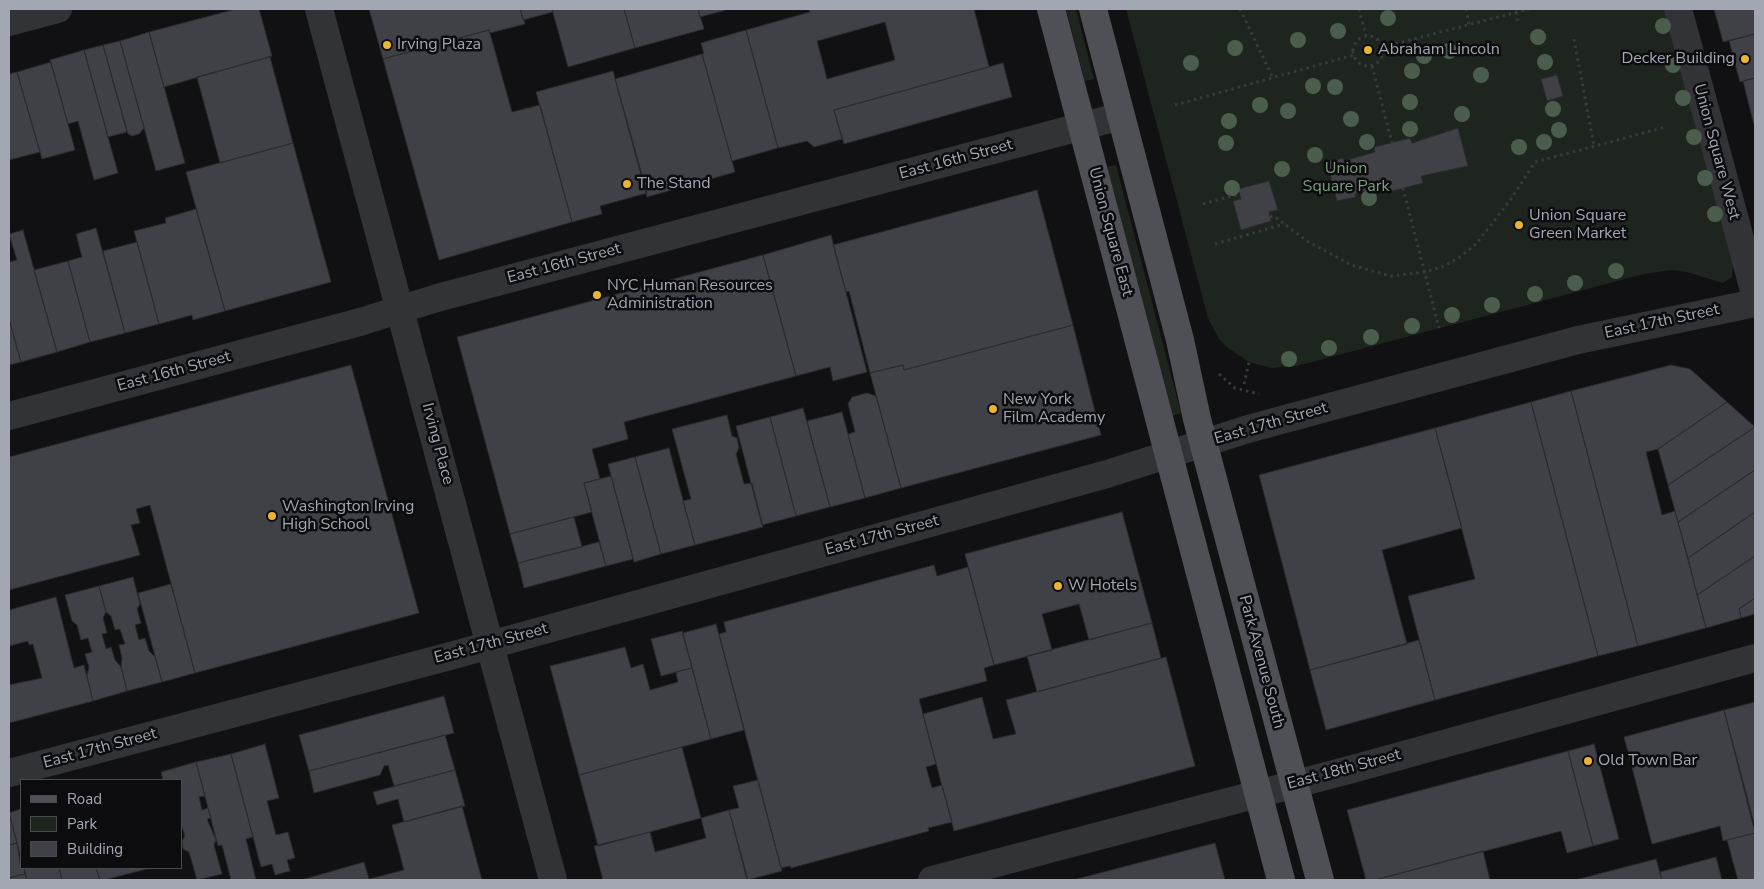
<!DOCTYPE html>
<style>
body{margin:0}
#map{position:relative;width:1764px;height:889px;overflow:hidden;background:#111113;font-family:"Nunito Sans",sans-serif}
canvas{display:block}
.frame{position:absolute;inset:0;border:10px solid #a3a7b3;pointer-events:none}
.legend{position:absolute;left:20px;top:779px;width:162px;height:90px;box-sizing:border-box;background:#0c0c0e;border:1px solid #484a50;margin:0;padding:6px 9px;list-style:none;font-size:15px;color:#a3a7b3}
.legend li{display:flex;align-items:center;gap:10px;height:25px}
.legend b{width:25px;border:1px solid #484a50}
</style>
<div id="map">
<canvas width="1764" height="889"></canvas>
<div class="frame"></div>
<ul class="legend">
<li><b style="height:6px;background:#4e5056"></b>Road</li>
<li><b style="height:14px;background:#1e251f"></b>Park</li>
<li><b style="height:14px;background:#404146"></b>Building</li>
</ul>
</div>
<script>
const c = document.querySelector('canvas').getContext('2d');
c.lineJoin = 'round';
function fill(path, color) { c.fillStyle = color; c.fill(path, 'evenodd'); }
const shape = rows => new Path2D(rows.map(r => 'M' + r).join(''));
function stroke(path, color, width, dash) { c.strokeStyle = color; c.lineWidth = width; c.lineCap = dash ? 'butt' : 'round'; c.setLineDash(dash || []); c.stroke(path); }
function label(font, color, halo, rows, align = 'center') {
  c.font = font + ' "Nunito Sans",sans-serif'; c.lineWidth = 5; c.setLineDash([]); c.textBaseline = 'middle'; c.strokeStyle = halo; c.fillStyle = color; for (const [text, x, y, turn = 0] of rows) {
    c.save(); c.translate(x, y); c.rotate((+turn || 0) * Math.PI / 180); c.textAlign = isNaN(turn) ? turn : align; if (halo) c.strokeText(text, 0, 0); c.fillText(text, 0, 0); c.restore();
  }
}
fill(shape([
 [1066,9,1076,9,1094,79,1085,81],
 [1126,9,1664,9,1733,266,1732,277,1723,283,1687,272,1670,270,1644,274,1297,366,1271,368,1249,362,1228,348,1219,339,1208,318],
 [1116,165,1181,413,1172,416,1107,167]
]), '#1e251f');
const building = shape([
 [236,9,259,9,272,56,164,87,149,32,236,9],
 [369,9,520,9,525,24,490,33,489,30,383,59,369,9],
 [520,9,552,9,553,12,523,20,520,9],
 [552,9,624,9,635,48,568,67,552,9],
 [624,9,698,9,704,29,635,48,624,9],
 [698,9,730,9,700,17,698,9],
 [809,9,974,9,989,67,834,110,842,139,814,147,807,141,778,148,746,30,810,12,809,9],
 [885,22,895,60,827,79,817,41,885,22],
 [1714,9,1755,9,1755,34,1723,42,1714,9],
 [489,30,512,112,540,105,572,222,439,260,383,59,489,30],
 [746,30,778,148,732,161,702,54,704,54,701,43,746,30],
 [149,32,185,163,156,171,120,41,149,32],
 [1755,34,1755,78,1740,82,1729,41,1755,34],
 [120,41,144,128,139,134,132,136,128,134,103,45,120,41],
 [103,45,127,132,108,137,84,50,103,45],
 [84,50,118,173,94,180,78,121,68,124,50,60,84,50],
 [702,54,735,172,647,197,615,79,702,54],
 [270,57,293,143,220,163,197,77,270,57],
 [51,62,75,150,42,159,17,72,51,62],
 [1003,63,1012,97,844,144,834,110,1003,63],
 [613,71,647,193,600,206,602,214,572,222,536,92,613,71],
 [17,72,40,152,9,160,9,74,17,72],
 [1557,75,1563,96,1547,101,1541,79,1557,75],
 [1755,78,1755,124,1754,125,1743,81,1755,78],
 [1458,128,1468,166,1421,176,1423,183,1385,193,1383,186,1355,194,1356,197,1337,201,1327,162,1343,158,1344,161,1375,152,1374,147,1379,146,1410,138,1412,143,1458,128],
 [293,143,331,282,225,311,186,172,293,143],
 [1269,181,1278,210,1269,212,1271,221,1241,230,1233,201,1241,199,1238,189,1269,181],
 [1037,190,1073,325,904,370,903,365,870,373,849,291,846,292,833,245,1037,190],
 [196,209,225,311,193,320,192,315,159,324,134,231,166,223,165,218,196,209],
 [96,228,125,333,90,342,68,261,82,257,76,234,96,228],
 [23,230,57,352,21,362,9,319,9,262,17,260,9,234,23,230],
 [831,235,867,372,833,381,830,367,796,376,763,255,831,235],
 [137,242,159,324,125,333,103,251,137,242],
 [763,255,796,376,624,422,628,439,592,449,600,479,584,483,592,512,510,534,457,337,763,255],
 [68,261,90,342,57,352,34,270,68,261],
 [9,319,21,362,9,365,9,319],
 [1073,325,1101,435,901,488,870,373,903,365,904,370,1073,325],
 [351,365,419,613,195,673,150,505,136,509,140,523,131,525,140,555,9,590,9,457,351,365],
 [1671,365,1690,369,1727,402,1658,449,1646,452,1662,515,1675,511,1706,628,1638,646,1571,391,1671,365],
 [1571,391,1638,646,1598,656,1531,402,1571,391],
 [867,393,876,396,901,488,865,498,848,434,855,432,848,404,852,397,867,393],
 [1531,402,1598,656,1435,700,1408,596,1475,579,1435,428,1531,402],
 [1727,402,1755,427,1668,485,1658,449,1727,402],
 [803,408,830,507,796,516,770,417,803,408],
 [842,412,865,498,830,507,807,421,842,412],
 [727,415,732,436,737,438,739,448,736,454,744,484,752,483,763,527,695,545,683,501,691,499,672,429,727,415],
 [770,417,796,516,762,525,736,426,770,417],
 [1755,427,1755,470,1678,522,1668,485,1755,427],
 [1435,428,1462,528,1382,550,1407,644,1310,670,1259,475,1435,428],
 [669,448,695,545,661,554,635,457,669,448],
 [635,457,661,554,634,562,608,464,635,457],
 [1755,470,1755,512,1688,558,1678,522,1755,470],
 [611,476,633,559,606,566,584,483,611,476],
 [1122,512,1152,623,1089,640,1079,604,1042,614,1052,650,994,665,965,554,1122,512],
 [1755,512,1755,556,1697,595,1688,558,1755,512],
 [574,517,582,547,518,563,510,534,574,517],
 [599,542,606,566,524,588,518,563,599,542],
 [1755,556,1755,598,1739,609,1741,618,1706,628,1697,595,1755,556],
 [934,565,937,576,968,567,994,665,984,668,987,681,919,699,936,764,926,767,932,788,942,785,952,822,928,828,929,831,791,868,790,866,781,868,719,634,726,632,724,622,934,565],
 [133,577,140,604,137,609,141,623,135,625,139,640,145,638,149,651,155,657,162,682,127,691,121,667,122,658,119,645,125,644,120,629,115,630,111,616,106,612,99,586,133,577],
 [171,584,195,673,162,682,138,593,171,584],
 [99,586,106,612,103,618,107,633,102,634,106,649,111,647,115,660,121,667,127,691,93,701,87,676,89,667,85,654,92,652,88,638,81,640,77,625,72,621,65,595,99,586],
 [56,597,74,668,84,665,93,701,9,723,9,685,42,678,33,644,29,645,28,641,9,646,9,610,56,597],
 [1755,598,1755,614,1741,618,1739,609,1755,598],
 [1152,623,1161,658,1037,692,1027,656,1152,623],
 [716,624,744,730,711,739,683,633,716,624],
 [682,631,692,668,661,676,651,639,682,631],
 [1419,640,1435,700,1326,730,1310,670,1419,640],
 [625,647,631,668,643,664,650,690,678,682,676,672,692,668,711,739,579,775,550,666,625,647],
 [1166,657,1195,766,954,831,923,714,982,697,993,739,1016,734,1006,700,1166,657],
 [444,696,454,733,309,771,299,735,444,696],
 [1755,702,1755,827,1724,710,1755,702],
 [1724,710,1755,833,1723,841,1720,826,1652,844,1624,737,1724,710],
 [445,735,455,770,394,786,388,765,384,766,380,775,314,793,309,771,445,735],
 [265,744,279,798,267,801,276,835,288,832,295,858,287,860,290,871,275,875,272,864,261,867,231,754,265,744],
 [1594,744,1619,839,1593,846,1568,751,1594,744],
 [682,747,701,818,598,846,579,775,682,747],
 [1568,751,1593,846,1567,853,1561,831,1375,880,1366,880,1347,810,1568,751],
 [231,754,253,837,246,839,256,880,231,880,222,845,218,846,196,762,231,754],
 [196,762,205,796,199,797,202,810,208,808,211,818,207,819,216,840,214,845,222,874,197,880,189,852,183,849,182,841,185,836,181,824,181,780,163,780,161,772,196,762],
 [455,770,465,806,404,822,398,799,377,805,373,792,455,770],
 [758,780,782,871,747,880,729,810,739,808,733,786,758,780],
 [462,806,482,880,301,880,364,862,369,879,404,870,392,825,462,806],
 [21,809,21,858,9,813,21,809],
 [729,810,748,880,603,880,594,846,650,832,655,852,706,838,701,818,729,810],
 [9,813,17,843,9,845,9,813],
 [1755,833,1755,880,1738,880,1727,840,1755,833],
 [17,843,21,868,24,868,25,874,9,878,9,845,17,843],
 [1215,843,1225,880,1073,880,1215,843],
 [1483,851,1490,880,1375,880,1483,851],
 [1716,857,1722,880,1662,880,1660,872,1716,857],
 [1656,859,1662,880,1575,880,1656,859],
 [24,868,59,868,62,880,27,880,24,868],
 [59,868,96,868,100,880,62,880,59,868],
 [96,868,151,868,104,880,100,880,96,868],
 [25,874,27,880,9,880,9,878,25,874]
]);
fill(building, '#404146');
stroke(building, '#2b2b2f', 1);
stroke(shape([
 [1240,9,1273,78],
 [1359,9,1366,36],
 [1466,9,1469,25],
 [1516,12,1518,24],
 '1353 51a15 15 0 1 1 30 0a15 15 0 1 1-30 0Z',
 [1574,39,1594,146],
 [1383,47,1529,9],
 [1372,66,1392,143],
 [1175,105,1354,55],
 [1403,188,1439,328],
 [1203,204,1235,195,1237,199],
 [1270,217,1274,216,1307,241,1351,265,1391,276,1425,272,1442,267,1460,257,1476,244,1511,199,1535,162,1666,127],
 [1215,244,1284,224],
 [1219,374,1235,388,1259,394],
 [1244,384,1249,362]
]), '#383a3e', 3, [2.5, 4]);
stroke(shape([
 [319,9,553,880],
 [1678,9,1755,294],
 [9,22,58,9],
 [9,416,360,322,437,298,1121,116],
 [9,773,454,655,1107,474,1248,429,1578,340,1755,303],
 [932,880,1360,767,1755,658]
]), '#323337', 28);
stroke(shape([
 [1051,9,1281,880],
 [1093,9,1180,340,1197,419,1320,880]
]), '#4e5056', 28);
c.fillStyle = '#4b5e4e';
for (const [x, y] of [
 [1388,18],
 [1663,26],
 [1338,31],
 [1538,37],
 [1298,40],
 [1235,48],
 [1449,51],
 [1424,56],
 [1545,62],
 [1191,63],
 [1673,65],
 [1412,71],
 [1481,75],
 [1313,86],
 [1335,87],
 [1683,98],
 [1410,102],
 [1260,105],
 [1553,109],
 [1288,111],
 [1462,114],
 [1351,119],
 [1229,121],
 [1410,129],
 [1559,130],
 [1694,137],
 [1367,142],
 [1544,142],
 [1226,143],
 [1519,147],
 [1315,155],
 [1282,169],
 [1705,178],
 [1232,188],
 [1369,198],
 [1715,214],
 [1616,271],
 [1575,283],
 [1535,294],
 [1492,305],
 [1452,315],
 [1412,326],
 [1371,337],
 [1329,348],
 [1289,359]
]) { c.beginPath(); c.arc(x, y, 8, 0, 2 * Math.PI); c.fill(); }
for (const [x, y, r, color] of [
 [387,45,5,"#eab532"],
 [1368,50,5,"#eab532"],
 [1745,59,5,"#eab532"],
 [627,184,5,"#eab532"],
 [1519,225,5,"#eab532"],
 [597,295,5,"#eab532"],
 [993,409,5,"#eab532"],
 [272,516,5,"#eab532"],
 [1058,586,5,"#eab532"],
 [1588,761,5,"#eab532"]
]) { const dot = new Path2D(); dot.arc(x, y, r, 0, 2 * Math.PI); c.fillStyle = color; c.fill(dot); stroke(dot, '#0c0c0e', 2); }
label('16px', '#a3a7b3', '#0c0c0e', [
 ["Irving Plaza",397,45],
 ["Abraham Lincoln",1378,50],
 ["Decker Building",1735,59,"right"],
 ["The Stand",637,184],
 ["Union Square",1529,216],
 ["Green Market",1529,234],
 ["NYC Human Resources",607,286],
 ["Administration",607,304],
 ["New York",1003,400],
 ["Film Academy",1003,418],
 ["Washington Irving",282,507],
 ["High School",282,525],
 ["W Hotels",1068,586],
 ["Old Town Bar",1598,761]
], 'left');
label('16px', '#a3a7b3', '#0c0c0e', [
 ["Union Square West",1716,152,75],
 ["East 16th Street",956,160,-15],
 ["Union Square East",1110,232,75],
 ["East 16th Street",564,264,-15],
 ["East 17th Street",1662,322,-12],
 ["East 16th Street",174,372,-15],
 ["East 17th Street",1271,424,-16],
 ["Irving Place",437,444,75],
 ["East 17th Street",882,536,-15],
 ["East 17th Street",491,644,-15],
 ["Park Avenue South",1261,662,75],
 ["East 17th Street",100,749,-15],
 ["East 18th Street",1344,770,-15]
]);
label('16px', '#7a9d7e', '#0c0c0e', [
 ["Union",1346,169],
 ["Square Park",1346,187]
]);
</script>
